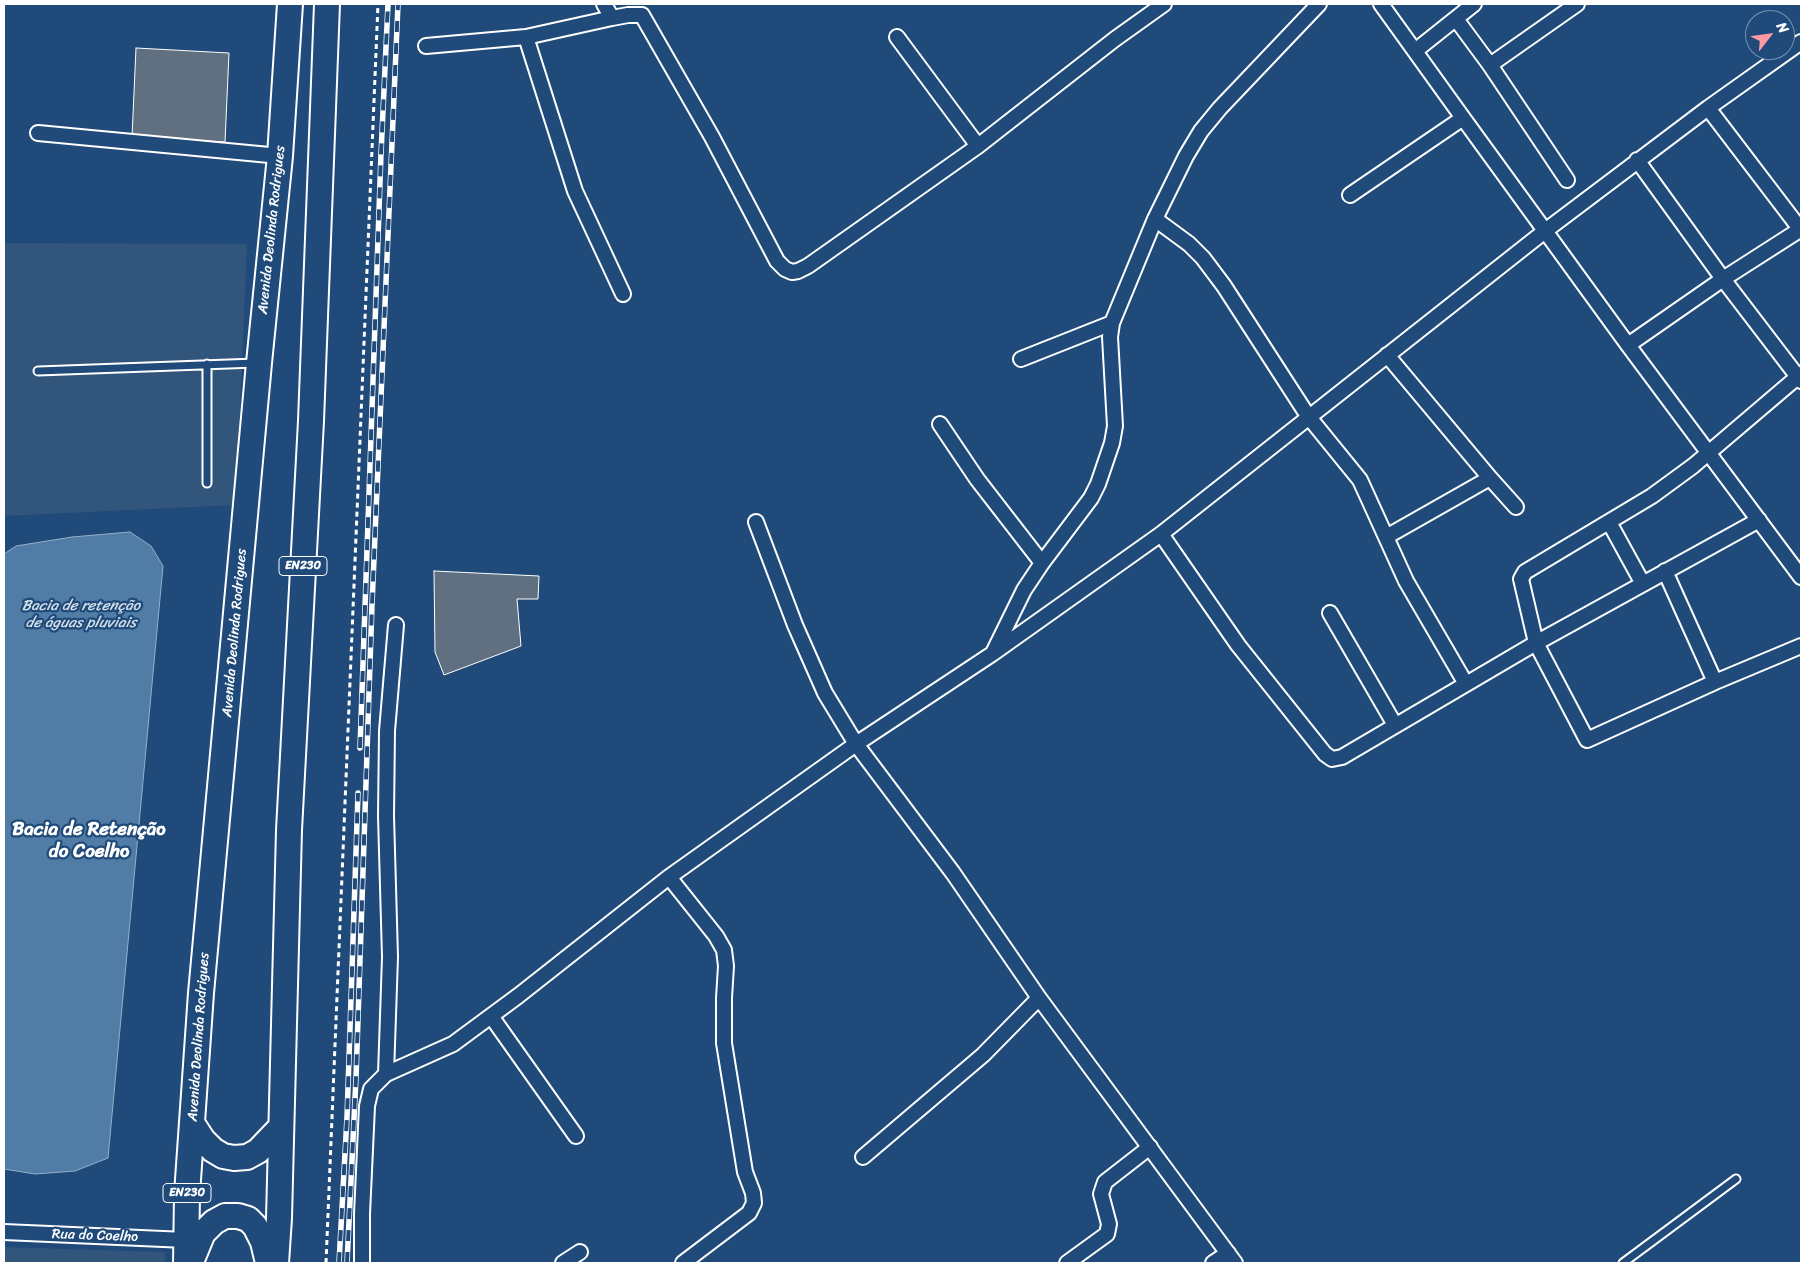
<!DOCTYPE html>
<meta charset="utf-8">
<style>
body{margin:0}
#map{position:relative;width:1805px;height:1267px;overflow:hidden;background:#1f4a7a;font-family:Sriracha,sans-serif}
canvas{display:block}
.frame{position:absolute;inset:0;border:5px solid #fff;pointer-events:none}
.north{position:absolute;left:1745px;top:10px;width:50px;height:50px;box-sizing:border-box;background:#1f4a7a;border:1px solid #7992af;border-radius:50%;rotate:60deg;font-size:14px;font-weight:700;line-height:20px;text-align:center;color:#fff}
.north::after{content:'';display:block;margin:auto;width:18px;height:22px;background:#ff9aa2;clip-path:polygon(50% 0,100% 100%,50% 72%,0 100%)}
</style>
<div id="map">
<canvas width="1805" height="1267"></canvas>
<div class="frame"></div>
<div class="north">N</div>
</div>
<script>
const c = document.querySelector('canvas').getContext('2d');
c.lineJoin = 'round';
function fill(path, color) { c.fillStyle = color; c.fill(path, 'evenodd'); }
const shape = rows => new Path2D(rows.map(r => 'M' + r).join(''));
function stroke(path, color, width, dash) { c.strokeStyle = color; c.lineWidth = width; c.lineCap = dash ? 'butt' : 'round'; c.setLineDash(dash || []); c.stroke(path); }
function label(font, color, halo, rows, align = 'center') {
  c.font = font + ' Sriracha,sans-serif'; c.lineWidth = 4.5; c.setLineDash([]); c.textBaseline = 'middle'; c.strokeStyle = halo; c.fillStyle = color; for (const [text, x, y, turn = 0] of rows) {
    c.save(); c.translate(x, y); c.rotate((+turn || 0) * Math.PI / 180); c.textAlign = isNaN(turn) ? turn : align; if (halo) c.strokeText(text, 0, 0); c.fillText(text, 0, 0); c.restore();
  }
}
fill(shape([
 [4,243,247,244,236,505,4,516],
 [4,1247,165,1252,165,1263,4,1263]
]), '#32557c');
const water = shape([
 [130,532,151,546,163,566,108,1158,75,1171,35,1174,4,1169,4,554,16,546,72,537,130,532]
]);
fill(water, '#507ca5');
stroke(water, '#96b0c9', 1);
const building = shape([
 [136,48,229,53,225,142,132,137,136,48],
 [434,571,539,576,538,599,517,599,521,646,444,675,435,652,434,571]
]);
fill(building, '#607080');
stroke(building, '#fff', 1);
const service = shape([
 [38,371,256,363],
 [207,483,207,364],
 [1623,1263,1736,1179]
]);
const minor = shape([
 [604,4,612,18,628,15,642,15,712,137,777,261,785,269,792,272,798,271,808,266,978,146,1115,39,1164,4],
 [1381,4,1463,118,1628,345,1801,577],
 [1456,19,1490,65,1567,180],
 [526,37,575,191,623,294],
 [897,37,978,146],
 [426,46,526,37,612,18],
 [1415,51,1474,4],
 [1490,65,1577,4],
 [1708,108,1801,230],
 [38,133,280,156],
 [1637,160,1723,279,1801,381],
 [1350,195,1463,118],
 [1155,219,1189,244,1203,258,1224,286,1308,416,1360,480,1406,581,1466,684],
 [1628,345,1723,279,1801,229],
 [1387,355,1490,478,1516,507],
 [1021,359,1112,323],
 [1801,374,1693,466,1652,496,1525,572,1521,579,1536,643,1587,740,1715,682,1801,646],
 [940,424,977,479,1042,563],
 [756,522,795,625,825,693,856,744,953,873,1039,998,1235,1263],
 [1609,522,1643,584],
 [1161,534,1238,645,1325,754,1332,759,1342,757,1536,643,1759,520],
 [1386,537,1490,478],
 [1665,571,1715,682],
 [1330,613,1395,725],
 [994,651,1024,590,1042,563,1091,498,1098,484,1112,443,1115,426,1110,337,1112,323,1155,219,1186,156,1201,131,1220,108,1319,4],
 [669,877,716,936,724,950,726,966,724,998,724,1043,745,1172,753,1193,754,1203,749,1213,683,1263],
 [491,1016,576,1136],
 [386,1074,390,957,386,816,387,731,396,625],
 [863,1157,983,1055,1039,998],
 [4,1232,186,1240],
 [362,1263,362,1214,367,1106,371,1089,386,1074,453,1044,518,996,669,877,856,744,992,654,1161,534,1545,231,1708,108,1801,42],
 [563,1263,580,1252],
 [1067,1263,1107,1234,1109,1224,1101,1194,1105,1182,1150,1147],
 [1213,1263,1228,1253]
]);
const trunk = shape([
 [192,1123,203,1140,213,1150,223,1156,234,1158,247,1157,258,1151,281,1127],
 [191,1262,203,1233,214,1222,225,1216,238,1216,248,1219,255,1226,263,1242,268,1263],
 [186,1263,187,1194,201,993,259,363,280,156,290,4],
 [276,1263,279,1218,289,830,311,421,327,4]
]);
stroke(service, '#fff', 11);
stroke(minor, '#fff', 18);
stroke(trunk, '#fff', 28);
stroke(shape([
 [326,1263,378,4]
]), '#fff', 3, [5, 4]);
stroke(service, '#1f4a7a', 7);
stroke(minor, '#1f4a7a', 14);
stroke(trunk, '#1f4a7a', 24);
const rail = shape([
 [360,748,381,154,388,4],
 [339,1263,347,1117,358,793],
 [347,1263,356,1078,372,605,398,4]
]);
stroke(rail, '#fff', 5.5);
stroke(rail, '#1f4a7a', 4, [11]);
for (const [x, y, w] of [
 [303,566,48],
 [187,1193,48]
]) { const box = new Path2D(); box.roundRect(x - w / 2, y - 9.5, w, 19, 4); c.fillStyle = '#1f4a7a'; c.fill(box); stroke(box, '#fff', 1); }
label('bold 12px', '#fff', null, [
 ["EN230",303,566],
 ["EN230",187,1193]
]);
label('14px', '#fff', '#1f4a7a', [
 ["Avenida Deolinda Rodrigues",272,230,-84],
 ["Avenida Deolinda Rodrigues",235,633,-85],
 ["Avenida Deolinda Rodrigues",199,1037,-86],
 ["Rua do Coelho",95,1236,2]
]);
label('italic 15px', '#d3dee8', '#1f4a7a', [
 ["Bacia de retenção",81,606],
 ["de águas pluviais",81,623]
]);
label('bold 19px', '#fff', '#1f4a7a', [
 ["Bacia de Retenção",89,830],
 ["do Coelho",89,852]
]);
</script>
